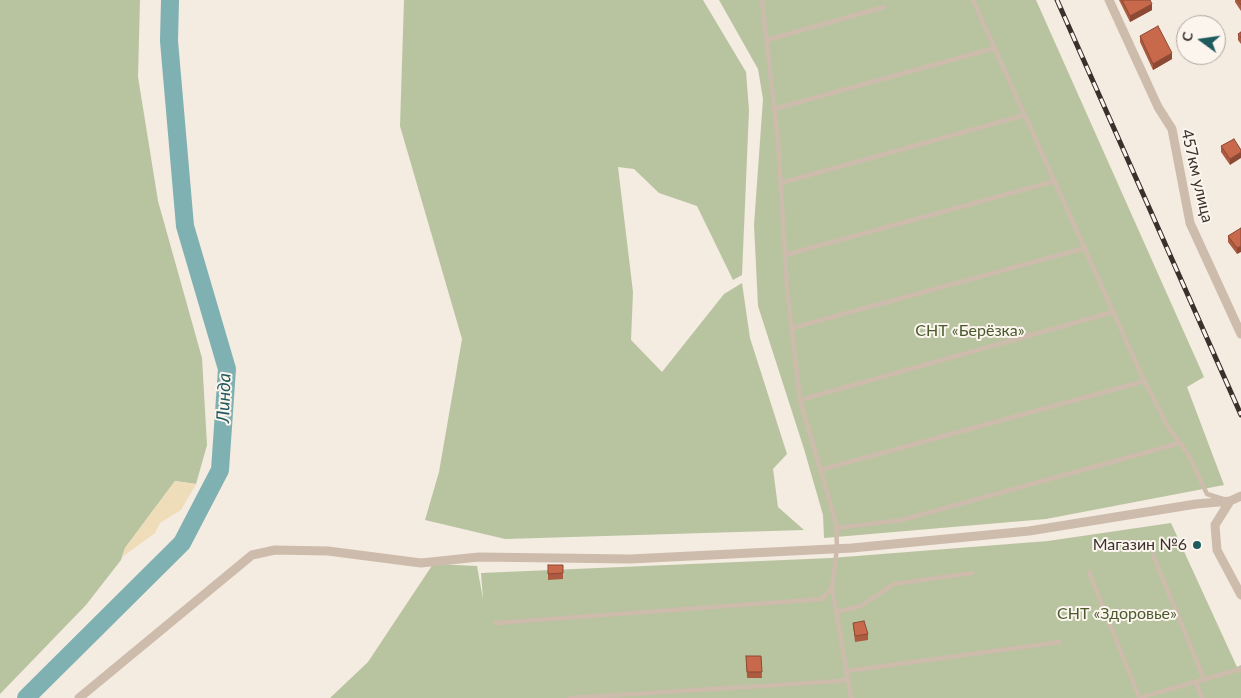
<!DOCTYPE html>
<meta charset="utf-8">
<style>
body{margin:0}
#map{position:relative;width:1241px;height:698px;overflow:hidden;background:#f4ebe1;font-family:Lato,sans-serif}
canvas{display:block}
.north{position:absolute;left:1176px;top:15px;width:50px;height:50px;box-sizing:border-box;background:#fbf5ee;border:1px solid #aea6a0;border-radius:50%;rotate:284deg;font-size:14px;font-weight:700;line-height:20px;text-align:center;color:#3b302b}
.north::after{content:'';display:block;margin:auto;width:18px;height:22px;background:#1f5a5e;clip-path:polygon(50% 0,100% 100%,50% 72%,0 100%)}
</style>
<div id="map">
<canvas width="1241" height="698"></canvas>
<div class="north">С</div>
</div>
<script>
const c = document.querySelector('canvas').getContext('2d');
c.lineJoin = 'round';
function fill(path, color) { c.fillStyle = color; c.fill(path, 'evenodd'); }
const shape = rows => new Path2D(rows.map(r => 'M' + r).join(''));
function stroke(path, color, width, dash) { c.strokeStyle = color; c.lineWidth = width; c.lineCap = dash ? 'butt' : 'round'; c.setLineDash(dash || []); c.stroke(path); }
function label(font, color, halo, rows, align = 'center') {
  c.font = font + ' Lato,sans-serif'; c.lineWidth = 4; c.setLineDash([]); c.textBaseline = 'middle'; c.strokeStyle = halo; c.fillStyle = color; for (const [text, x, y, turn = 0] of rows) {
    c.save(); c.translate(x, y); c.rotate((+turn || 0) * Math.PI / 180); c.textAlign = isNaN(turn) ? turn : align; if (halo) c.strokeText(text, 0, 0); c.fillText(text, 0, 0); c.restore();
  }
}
fill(shape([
 [0,0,140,0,138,77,158,201,202,358,207,445,196,484,175,481,125,548,121,560,86,605,0,694],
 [404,0,703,0,746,72,749,110,742,275,733,280,697,206,659,193,634,169,618,167,633,292,631,340,662,372,724,294,742,283,750,338,787,454,773,469,778,507,804,530,505,539,425,520,439,472,462,339,400,126],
 [719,0,1036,0,1204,377,1187,387,1224,485,1046,519,824,538,823,515,804,449,758,306,754,225,763,99,758,69],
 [1171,523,1237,667,1241,665,1241,698,330,698,368,662,433,564,477,566,483,599,481,573,831,558,1048,541]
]), '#b8c4a0');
fill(shape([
 [175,481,196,484,181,510,160,523,155,533,122,557,125,548]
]), '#efdcb8');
stroke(shape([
 [26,698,182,543,220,470,227,369,185,226,169,41,170,0]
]), '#7fb0b2', 18);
stroke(shape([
 [762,0,778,141,787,288,800,400,836,523,837,548,832,588,851,698],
 [973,0,1142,376,1168,427,1188,454,1207,494,1223,499],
 [767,40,884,7],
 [774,109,995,48],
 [781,183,1025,115],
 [785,255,1055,181],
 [792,328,1085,248],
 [800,400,1113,312],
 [820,470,1145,381],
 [836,528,902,520,1180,443],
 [1153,555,1204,679],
 [1089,572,1139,697],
 [836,612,861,606,894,584,972,573],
 [496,623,822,599,832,588],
 [847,671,1060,642],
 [1196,682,1202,698],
 [570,698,840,681,848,678],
 [1139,698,1241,669]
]), '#cdbbac', 4.5);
stroke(shape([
 [1109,0,1158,107,1172,129,1190,223,1241,334],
 [1230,501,1215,525,1217,550,1241,595],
 [79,698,252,555,275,550,328,551,421,563,479,557,630,559,852,548,1029,531,1196,504,1230,501,1241,496]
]), '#cdbbac', 9);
const rail = shape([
 [1057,0,1241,415]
]);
stroke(rail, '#3b302b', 5);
stroke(rail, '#fbf5ee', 3, [9]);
fill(shape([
 [1119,0,1150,0,1152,10,1130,22],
 [1235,0,1241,0,1241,11,1235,2],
 [1241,32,1241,44,1238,40,1238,34],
 [1140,36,1172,59,1153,70,1140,42],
 [1234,139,1230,165,1221,152,1221,146],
 [1241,228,1237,254,1228,242,1228,236],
 [548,565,563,565,563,579,548,580],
 [853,623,868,634,868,640,855,642],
 [746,656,761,656,762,678,747,678]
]), '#ac5a40');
fill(shape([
 [1152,4,1152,10,1130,22,1130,16],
 [1172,53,1172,59,1153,70,1153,64],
 [1241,152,1241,158,1230,165,1230,159],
 [1241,246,1241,252,1237,254,1237,248]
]), '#8c4a34');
const building = shape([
 [1122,0,1150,0,1152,4,1130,16,1122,0],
 [1238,0,1241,0,1241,5,1238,0],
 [1158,26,1172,53,1153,64,1140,36,1158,26],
 [1241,32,1241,38,1238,34,1241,32],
 [1234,139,1241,150,1241,152,1230,159,1221,146,1234,139],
 [1241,228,1241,246,1237,248,1228,236,1241,228],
 [548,565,563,565,563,573,548,574,548,565],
 [864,621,868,634,855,636,853,623,864,621],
 [746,656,761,656,762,672,747,672,746,656]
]);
fill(building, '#c8694b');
stroke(building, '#8c4a34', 1);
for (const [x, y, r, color] of [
 [1197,545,5,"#1f5a5e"]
]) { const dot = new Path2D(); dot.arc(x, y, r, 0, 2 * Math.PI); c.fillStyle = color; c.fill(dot); stroke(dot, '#fbf5ee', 2); }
label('16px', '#3b302b', '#fbf5ee', [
 ["457км улица",1197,176,77]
]);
label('16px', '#4a5a2e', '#fbf5ee', [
 ["СНТ «Берёзка»",970,331],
 ["СНТ «Здоровье»",1117,614]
]);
label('16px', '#3b302b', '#fbf5ee', [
 ["Магазин №6",1187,545]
], 'right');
label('italic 18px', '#1f5a5e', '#fbf5ee', [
 ["Линда",224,398,-88]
]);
</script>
